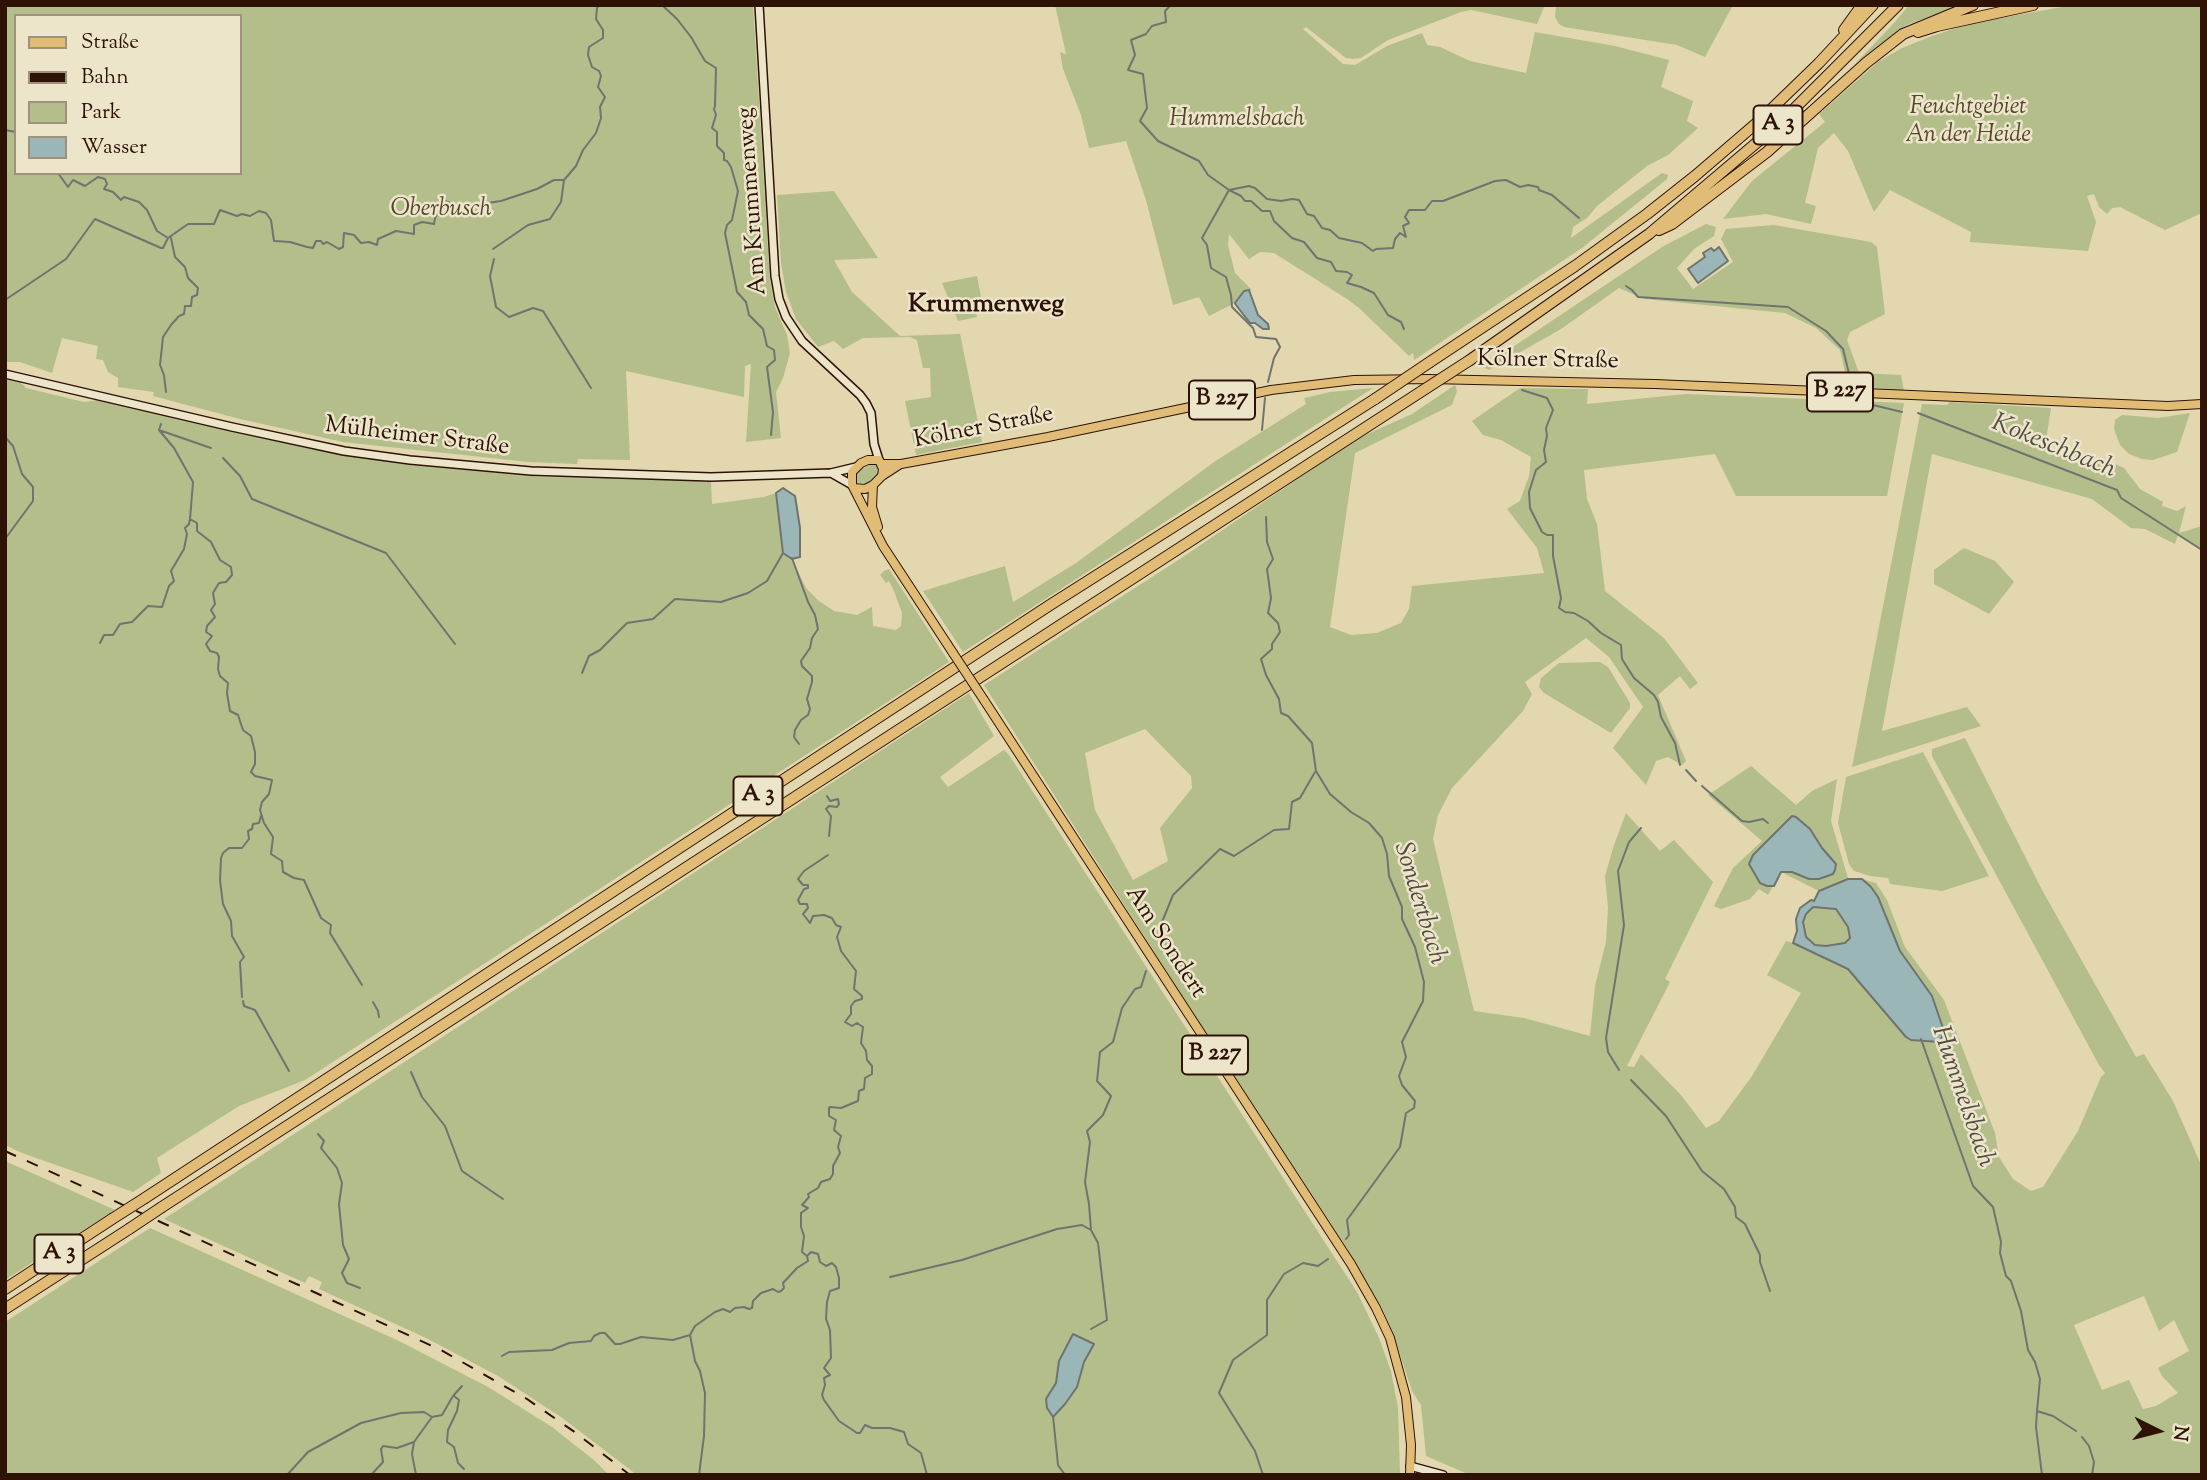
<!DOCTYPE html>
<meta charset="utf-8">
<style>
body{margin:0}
#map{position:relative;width:2207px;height:1480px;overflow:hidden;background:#e2d7ae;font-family:"Sorts Mill Goudy",serif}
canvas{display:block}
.frame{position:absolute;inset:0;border:7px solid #2e1206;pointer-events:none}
.legend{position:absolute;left:14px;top:14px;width:228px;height:161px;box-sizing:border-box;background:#ece5ca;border:2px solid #a0917c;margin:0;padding:9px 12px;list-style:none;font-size:21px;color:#2e1206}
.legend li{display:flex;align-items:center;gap:14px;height:35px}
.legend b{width:35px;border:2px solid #a0917c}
.north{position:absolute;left:2123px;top:1396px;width:70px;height:70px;-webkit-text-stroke:5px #ece5ca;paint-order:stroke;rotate:96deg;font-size:19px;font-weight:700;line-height:28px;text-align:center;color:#2e1206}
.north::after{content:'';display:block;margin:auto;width:24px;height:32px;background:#2e1206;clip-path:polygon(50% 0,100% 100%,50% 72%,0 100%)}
</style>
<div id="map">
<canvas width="2207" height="1480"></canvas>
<div class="frame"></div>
<ul class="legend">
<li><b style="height:9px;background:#e1bc77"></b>Straße</li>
<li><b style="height:9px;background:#2e1206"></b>Bahn</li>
<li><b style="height:19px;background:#b3be8a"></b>Park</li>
<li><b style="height:19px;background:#9bb6b7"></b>Wasser</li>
</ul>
<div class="north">N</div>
</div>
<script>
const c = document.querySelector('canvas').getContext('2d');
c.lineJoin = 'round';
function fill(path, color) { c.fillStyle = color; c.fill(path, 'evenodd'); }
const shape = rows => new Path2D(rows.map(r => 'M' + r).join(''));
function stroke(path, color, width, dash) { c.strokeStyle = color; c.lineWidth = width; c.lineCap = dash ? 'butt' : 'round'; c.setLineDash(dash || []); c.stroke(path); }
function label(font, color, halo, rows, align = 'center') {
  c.font = font + ' "Sorts Mill Goudy",serif'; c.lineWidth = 5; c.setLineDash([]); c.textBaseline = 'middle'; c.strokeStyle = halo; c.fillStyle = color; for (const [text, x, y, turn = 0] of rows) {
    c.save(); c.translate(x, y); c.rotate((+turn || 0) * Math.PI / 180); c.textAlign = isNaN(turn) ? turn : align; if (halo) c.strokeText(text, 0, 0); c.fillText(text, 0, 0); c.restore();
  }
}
fill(shape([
 [5,5,753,5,770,280,775,307,787,335,790,353,783,378,776,392,781,438,746,442,751,364,745,366,744,397,626,371,630,460,578,459,577,464,528,462,343,442,240,419,153,396,154,392,118,387,118,378,108,372,103,360,96,359,98,346,62,338,52,373,20,362,5,362],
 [16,16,240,16,240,173,16,173],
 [1055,5,1545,5,1537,24,1471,10,1461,12,1388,40,1361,58,1353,59,1346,58,1306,27,1303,29,1343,64,1355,65,1387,46,1422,33,1427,45,1440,47,1470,61,1526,73,1535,32,1615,46,1669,60,1661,87,1693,101,1687,121,1698,128,1668,155,1647,166,1597,206,1587,218,1573,227,1571,238,1662,173,1668,175,1667,179,1582,248,1414,360,1413,353,1409,356,1359,308,1347,299,1274,253,1260,252,1249,259,1229,234,1228,245,1235,273,1252,290,1244,291,1235,303,1209,316,1199,297,1173,305,1146,200,1126,141,1089,148,1081,115,1063,69,1060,52,1066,54],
 [1556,5,1733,5,1705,57,1677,45,1564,27,1559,24,1555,17],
 [1909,5,1961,5,1907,25,1855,64,1894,23],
 [2073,5,2202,5,2202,213,2165,230,2120,207,2112,208,2107,214,2099,207,2094,194,2087,196,2096,222,2088,251,1970,242,1971,232,1890,190,1874,212,1848,151,1834,133,1818,148,1805,203,1816,206,1811,224,1766,214,1723,219,1752,181,1825,122,1819,114,1878,62,1900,49,1929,37,1968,24],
 [834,191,878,258,834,260,852,292,900,336,960,334,982,442,916,455,905,401,931,397,930,368,923,368,917,340,910,337,863,338,843,349,834,341,818,347,796,319,786,292,781,263,777,195],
 [1706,224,1716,227,1714,236,1694,249,1677,268,1693,289,1733,262,1721,239,1726,229,1774,225,1871,242,1877,247,1885,314,1850,332,1847,340,1859,373,1901,375,1904,391,1848,385,1840,350,1816,328,1785,313,1645,299,1619,288,1561,329,1489,370,1483,367,1662,247],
 [977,276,981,297,974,299,977,317,958,321,942,283],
 [5,379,20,382,26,388,84,402,98,400,343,455,409,465,545,477,646,478,711,482,712,504,764,497,776,493,783,553,792,559,806,588,819,601,834,611,857,615,872,607,873,626,896,630,901,626,902,613,894,591,889,581,886,583,880,575,884,571,889,569,949,662,305,1080,239,1106,157,1158,161,1173,133,1192,22,1153,5,1145],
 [1455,385,1457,391,1452,405,1355,453,1330,627,1351,635,1377,633,1401,623,1409,609,1412,586,1544,573,1537,548,1507,509,1520,501,1529,476,1531,457,1501,440,1483,435,1472,421,1520,388,1588,389,1587,404,1686,394,1904,403,1887,496,1736,496,1715,454,1584,470,1587,499,1597,524,1605,591,1664,638,1698,683,1690,689,1680,676,1658,695,1686,761,1682,765,1668,757,1656,761,1646,785,1613,748,1643,707,1609,657,1586,638,1525,682,1532,694,1523,711,1452,788,1438,815,1433,839,1474,1011,1524,1018,1590,1036,1595,986,1606,942,1608,908,1605,876,1614,845,1626,813,1660,851,1674,840,1713,882,1665,979,1670,982,1627,1066,1634,1067,1641,1054,1681,1095,1706,1128,1719,1121,1752,1076,1801,993,1767,975,1786,941,1793,943,1797,931,1796,919,1800,908,1811,900,1814,901,1819,891,1785,874,1784,872,1781,872,1768,895,1759,889,1750,899,1721,909,1714,906,1733,868,1762,841,1708,795,1751,766,1796,805,1812,791,1837,779,1831,821,1848,878,1862,879,1876,883,1887,900,1905,947,1944,1000,1995,1133,1999,1157,2013,1179,2031,1191,2043,1187,2078,1131,2101,1077,2105,1073,2099,1065,1932,756,1932,749,1965,738,2042,890,2136,1057,2144,1054,2173,1101,2202,1167,2202,1475,1470,1475,1426,1456,1421,1405,1412,1391,1394,1336,1381,1306,1349,1251,1183,997,984,685,1183,557,1356,439,1412,414],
 [1145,729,1191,776,1192,788,1160,828,1168,861,1133,880,1095,810,1085,753],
 [2144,1296,2159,1331,2174,1320,2189,1351,2158,1368,2162,1376,2178,1393,2156,1406,2143,1409,2129,1380,2102,1390,2074,1325],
 [1373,388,963,652,923,591,1005,566,1013,602,1076,563,1217,460,1306,404,1304,398,1330,392],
 [1950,402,2051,408,2045,447,2106,460,2124,468,2140,489,2163,502,2162,506,2177,511,2186,506,2179,533,2202,526,2202,551,2178,535,2175,544,2145,529,2131,528,2092,499,1932,454,1882,731,1967,707,1981,726,1852,767,1922,404,1947,405],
 [2190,413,2177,452,2153,460,2142,459,2129,454,2120,445,2114,429,2115,420,2122,415,2158,418],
 [872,463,879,465,880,472,869,483,858,483,856,480,857,472],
 [1964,548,1995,561,2014,582,1989,614,1934,584,1934,570],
 [1600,662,1608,667,1630,703,1630,708,1611,733,1544,693,1539,687,1541,678,1559,663],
 [969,693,994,736,940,777,948,787,1004,750,1009,755,1357,1292,1379,1338,1391,1371,1398,1408,1400,1475,637,1475,561,1417,498,1376,426,1338,319,1289,322,1282,309,1276,305,1283,164,1219],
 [1923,752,1989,876,1942,891,1890,884,1888,878,1870,876,1854,871,1849,864,1838,823,1846,777],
 [5,1161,115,1210,5,1280],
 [150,1228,399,1341,488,1387,552,1427,595,1461,609,1475,5,1475,5,1322]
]), '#b3be8a');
const water = shape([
 [1719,247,1728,261,1698,283,1688,269,1705,257,1703,253,1711,248,1714,251,1719,247],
 [1249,290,1258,315,1268,324,1269,329,1263,329,1255,323,1250,323,1236,305,1235,303,1244,291,1249,290],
 [783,488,795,496,800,528,800,557,792,559,783,553,776,493,783,488],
 [1792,816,1796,817,1810,829,1822,848,1836,864,1835,870,1833,874,1819,879,1809,879,1792,872,1781,872,1774,886,1767,886,1760,883,1749,864,1753,855,1792,816],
 [1848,879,1862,879,1871,887,1878,897,1900,951,1932,996,1944,1031,1940,1042,1911,1040,1906,1037,1848,969,1793,943,1797,931,1796,919,1800,908,1811,900,1814,901,1819,891,1848,879],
 [1813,907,1836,909,1848,927,1850,938,1845,943,1826,946,1815,945,1806,937,1803,922,1806,914,1813,907],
 [1073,1334,1094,1344,1084,1362,1077,1387,1065,1404,1053,1417,1047,1408,1046,1399,1056,1383,1059,1361,1073,1334]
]);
fill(water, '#9bb6b7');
stroke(water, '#6f7470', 2);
stroke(shape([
 [662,5,677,19,691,37,705,61,716,68,715,106,714,109,716,115,712,128,717,132,717,146,724,153,724,160,727,161,731,167,738,191,732,220,727,225,725,233,737,292,746,302,749,315,763,329,767,346,774,350,775,360,767,367,773,412,771,435],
 [1171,5,1165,11,1166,22,1152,26,1146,34,1131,40,1135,55,1128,70,1143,74,1147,108,1140,121,1158,141,1199,161,1208,175,1229,190,1241,196,1245,201,1251,201,1262,211,1270,211,1274,221,1292,238,1304,242,1317,258,1331,262,1336,271,1347,272,1352,275,1347,283,1361,287,1374,293,1388,315,1401,322,1404,329],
 [5,130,16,132],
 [58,173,68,187,73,180,85,186,98,177,105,179,107,184,104,189,113,192,121,200,124,197,139,202,147,210,157,231,168,238,188,224,214,224,220,210,237,216,242,214,250,216,259,211,266,213,271,220,274,241,290,242,307,247,313,248,316,241,321,241,323,244,327,242,339,249,343,247,344,233,354,235,361,243,369,242,377,245,378,239,396,231,414,234,414,225,422,222,434,224,435,218,445,201,461,207,501,201,537,189,554,180,564,180,576,166,583,150,596,133,601,118,600,107,605,97,598,87,601,76,599,71,592,67,588,55,589,47,603,38,603,30,596,19,597,8,599,5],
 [493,249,528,225,550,219,561,202,564,180],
 [494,259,490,276,496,307,509,317,533,308,543,311,591,388],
 [1626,286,1632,290,1638,297,1788,307,1826,331,1843,349,1851,382],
 [5,300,66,259,95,219,161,248,163,248,168,238],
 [1268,382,1274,358,1280,347,1276,339,1256,337,1253,328,1232,307,1231,295,1226,277,1211,268,1207,245,1202,238,1229,190,1249,186,1255,188,1267,199,1281,201,1292,199,1299,200,1307,214,1314,216,1322,228,1330,230,1339,238,1362,243,1373,251,1376,249,1393,248,1395,239,1400,233,1406,237,1403,226,1409,223,1405,217,1409,210,1425,210,1432,201,1443,201,1495,181,1506,180,1520,187,1528,185,1538,187,1539,190,1552,195,1579,218],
 [1522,390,1547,398,1553,410,1546,428,1547,436,1544,450,1546,462,1536,470,1529,492,1530,508,1542,532,1547,535,1553,535,1553,556,1561,598,1559,608,1565,612,1574,613,1588,621,1601,633,1621,645,1622,659,1634,678,1654,695,1658,702,1661,717,1675,743,1680,765],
 [166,392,164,375,160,365,163,337,171,325,179,316,184,314,185,306,191,306,192,297,197,295,198,288,188,278,185,267,175,257,171,238],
 [1858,403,1862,406,1873,405,1902,412],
 [1918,413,2117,490,2121,498,2202,550],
 [161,424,159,430,174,448,193,482,190,519,197,523,197,531,211,542,220,560,231,567,232,575,226,582,219,583,213,593,215,604,211,610,215,617,207,626,206,632,212,636,206,644,210,651,217,653,219,657,218,669,220,676,228,683,227,693,230,711,238,715,243,730,251,736,255,752,255,764,251,772,255,776,272,780,269,794,262,802,260,810,264,823,273,837,271,854,282,861,283,872,294,878,304,880,321,918,331,925,330,933,362,985],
 [159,430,211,448],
 [1262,430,1265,398],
 [5,437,13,446,22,474,33,487,33,501,5,539],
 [223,458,240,476,252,499,386,553,455,644],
 [1266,517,1267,542,1273,559,1267,569,1271,598,1268,613,1278,623,1280,632,1272,644,1272,649,1261,659,1266,675,1279,699,1281,713,1288,716,1312,743,1316,771,1330,794,1351,812,1369,823,1382,838,1387,854,1389,876,1402,907,1402,919,1415,947,1424,982,1423,1001,1402,1042,1406,1057,1399,1076,1402,1085,1415,1101,1414,1108,1406,1113,1400,1147,1347,1220,1349,1235,1346,1239],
 [792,558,808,602,815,615,818,629,812,638,810,648,801,661,802,666,812,676,812,682,807,699,810,709,808,715,801,720,795,730,794,737,799,744],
 [100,643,104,635,113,635,120,624,132,622,148,606,162,607,169,586,174,581,171,571,184,549,187,534,185,528,189,524,190,519],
 [582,673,589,656,600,650,627,623,653,619,675,599,721,602,748,593,767,581,783,553],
 [1686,770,1696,781],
 [1702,786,1742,821,1749,822,1763,819,1768,823],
 [827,796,830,801,838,799,839,804,837,807,829,806,826,809,831,816,829,836],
 [1162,949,1162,922,1173,895,1220,849,1234,856,1274,830,1289,829,1292,802,1300,798,1315,772],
 [242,997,240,962,244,957,232,936,231,921,223,904,220,880,221,858,223,853,229,848,242,848,249,839,248,831,252,829,253,824,259,823,261,816],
 [243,1001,244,1006,255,1010,289,1071],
 [373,1002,378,1011,379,1017],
 [1921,1039,1973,1186,1993,1207,2001,1242,2000,1253,2006,1276,2011,1281,2021,1311,2028,1350,2035,1362,2040,1379,2037,1411,2053,1416,2076,1431],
 [1619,1070,1608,1052,1606,1038,1624,925,1618,871,1629,842,1641,828],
 [411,1072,422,1097,445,1126,462,1171,503,1199],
 [1631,1080,1666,1116,1702,1171,1724,1189,1735,1207,1736,1217,1745,1224,1760,1255,1760,1262,1770,1291],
 [318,1134,324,1141,321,1148,337,1168,342,1183,339,1204,343,1245,349,1259,342,1273,347,1283,360,1288],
 [808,1255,811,1252,818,1254,820,1262,826,1266,832,1263,836,1267,839,1278,839,1288,830,1291,827,1302,826,1319,830,1330,831,1358,824,1368,830,1375,824,1378,825,1385,822,1395,824,1400,839,1421,857,1433,860,1433,865,1425,872,1428,890,1428,904,1432,908,1444,921,1453,927,1475],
 [807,1256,802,1252,804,1236,801,1227,801,1213,808,1208,802,1205,809,1197,808,1194,818,1188,821,1182,830,1179,833,1174,833,1166,840,1153,838,1147,841,1136,834,1130,836,1120,829,1116,829,1108,830,1107,841,1108,858,1101,859,1091,864,1089,865,1078,872,1074,872,1066,867,1060,866,1051,861,1043,863,1027,857,1023,852,1026,845,1022,851,1014,851,1006,855,1001,862,999,862,996,854,989,856,971,841,951,837,937,841,927,836,925,832,918,824,915,813,916,810,923,803,914,808,908,807,904,800,904,798,900,804,889,808,888,808,885,803,885,798,879,804,871,828,855],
 [890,1277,962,1260,1057,1229,1082,1225,1091,1230],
 [1091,1329,1107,1320,1098,1243,1091,1230,1089,1204,1085,1182,1090,1142,1087,1131,1103,1115,1111,1096,1097,1081,1100,1052,1113,1042,1122,1008,1135,989,1141,987,1146,971],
 [502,1356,509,1352,552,1350,569,1343,591,1341,594,1336,600,1333,605,1333,615,1344,620,1344,641,1337,673,1340,690,1335],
 [454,1396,459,1400,457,1411,448,1430,447,1442,454,1447,458,1463,464,1469],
 [2037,1411,2036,1427,2042,1475],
 [1053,1416,1058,1465,1065,1475],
 [2082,1437,2089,1446,2094,1462,2092,1475],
 [287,1475,308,1452,361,1423,401,1413,424,1412,432,1417],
 [371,1475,383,1462,381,1449,383,1446,397,1448,414,1442],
 [416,1475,412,1454,414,1442,432,1417,442,1415,453,1396,462,1386],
 [699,1475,704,1436,705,1393,700,1371,695,1361,690,1335,695,1326,715,1312,723,1309,730,1312,735,1308,744,1307,749,1309,752,1308,753,1301,761,1293,773,1289,778,1292,781,1291,784,1288,783,1283,797,1268,808,1261,807,1256],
 [1263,1475,1255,1451,1219,1393,1233,1360,1267,1335,1267,1300,1284,1274,1303,1263,1318,1266,1328,1259]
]), '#6f7470', 2);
const secondary = shape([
 [759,5,775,276,779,299,786,317,802,341,860,395,866,403,871,413,874,444,879,460],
 [5,374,232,427,344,451,410,460,531,471,711,477,831,473,856,467],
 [831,473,852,485],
 [1410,1466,1443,1475]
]);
const primary = shape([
 [882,464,901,464,1048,437,1271,390,1354,380,1429,379,1655,384,2168,406,2202,404],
 [882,476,883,469,879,460,868,460,861,463,852,472,852,485,883,546,953,653],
 [873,485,872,507,878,527],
 [854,488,865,489,873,485,882,476,899,465],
 [984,700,1351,1264,1376,1308,1390,1338,1406,1397,1411,1445,1410,1475]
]);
const highway = shape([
 [1844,30,1862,5],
 [1918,32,1937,26,2033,5],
 [1659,230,1672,224,1767,152,1866,63,1903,34,1973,5],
 [1470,360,1649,234,1781,122,1898,5],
 [1430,362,1575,266,1647,214,1695,176,1759,121,1819,63,1873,5],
 [145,1198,1050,605,1375,399],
 [162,1207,1422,391],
 [5,1289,112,1219],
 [5,1309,129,1229]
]);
stroke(secondary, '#2e1206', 10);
stroke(primary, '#2e1206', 10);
stroke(highway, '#2e1206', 12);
stroke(secondary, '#ece5ca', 7);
stroke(primary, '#e1bc77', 8);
stroke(highway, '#e1bc77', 10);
stroke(shape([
 [5,1151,441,1350,527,1399,576,1433,630,1475]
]), '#2e1206', 2, [12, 12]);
const primaryBridge = shape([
 [953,653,984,700]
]);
const highwayBridge = shape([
 [1422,391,1470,360],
 [1375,399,1430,362],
 [112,1219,145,1198],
 [129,1229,162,1207]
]);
stroke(primaryBridge, '#2e1206', 10, []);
stroke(highwayBridge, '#2e1206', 12, []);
stroke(primaryBridge, '#e1bc77', 8);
stroke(highwayBridge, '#e1bc77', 10);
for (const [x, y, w] of [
 [1778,125,49],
 [1840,392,66],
 [1222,400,66],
 [758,796,49],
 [1215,1055,66],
 [59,1254,49]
]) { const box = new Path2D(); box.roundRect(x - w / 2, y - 19.5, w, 39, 5); c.fillStyle = '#ece5ca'; c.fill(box); stroke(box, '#2e1206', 2); }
label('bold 23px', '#2e1206', null, [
 ["A 3",1778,125],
 ["B 227",1840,392],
 ["B 227",1222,400],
 ["A 3",758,796],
 ["B 227",1215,1055],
 ["A 3",59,1254]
]);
label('italic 24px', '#56462e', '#ece5ca', [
 ["Feuchtgebiet",1968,109],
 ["An der Heide",1968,137],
 ["Hummelsbach",1237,121],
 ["Oberbusch",441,211]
]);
label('24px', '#2e1206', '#ece5ca', [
 ["Am Krummenweg",754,201,-94],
 ["Kölner Straße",1548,362,1],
 ["Kölner Straße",984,429,-11],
 ["Mülheimer Straße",417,438,7],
 ["Am Sondert",1164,943,57]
]);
label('bold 26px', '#2e1206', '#ece5ca', [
 ["Krummenweg",986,307]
]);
label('italic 26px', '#544b44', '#ece5ca', [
 ["Kokeschbach",2053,448,22],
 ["Sondertbach",1418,904,73],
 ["Hummelsbach",1961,1097,71]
]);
</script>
